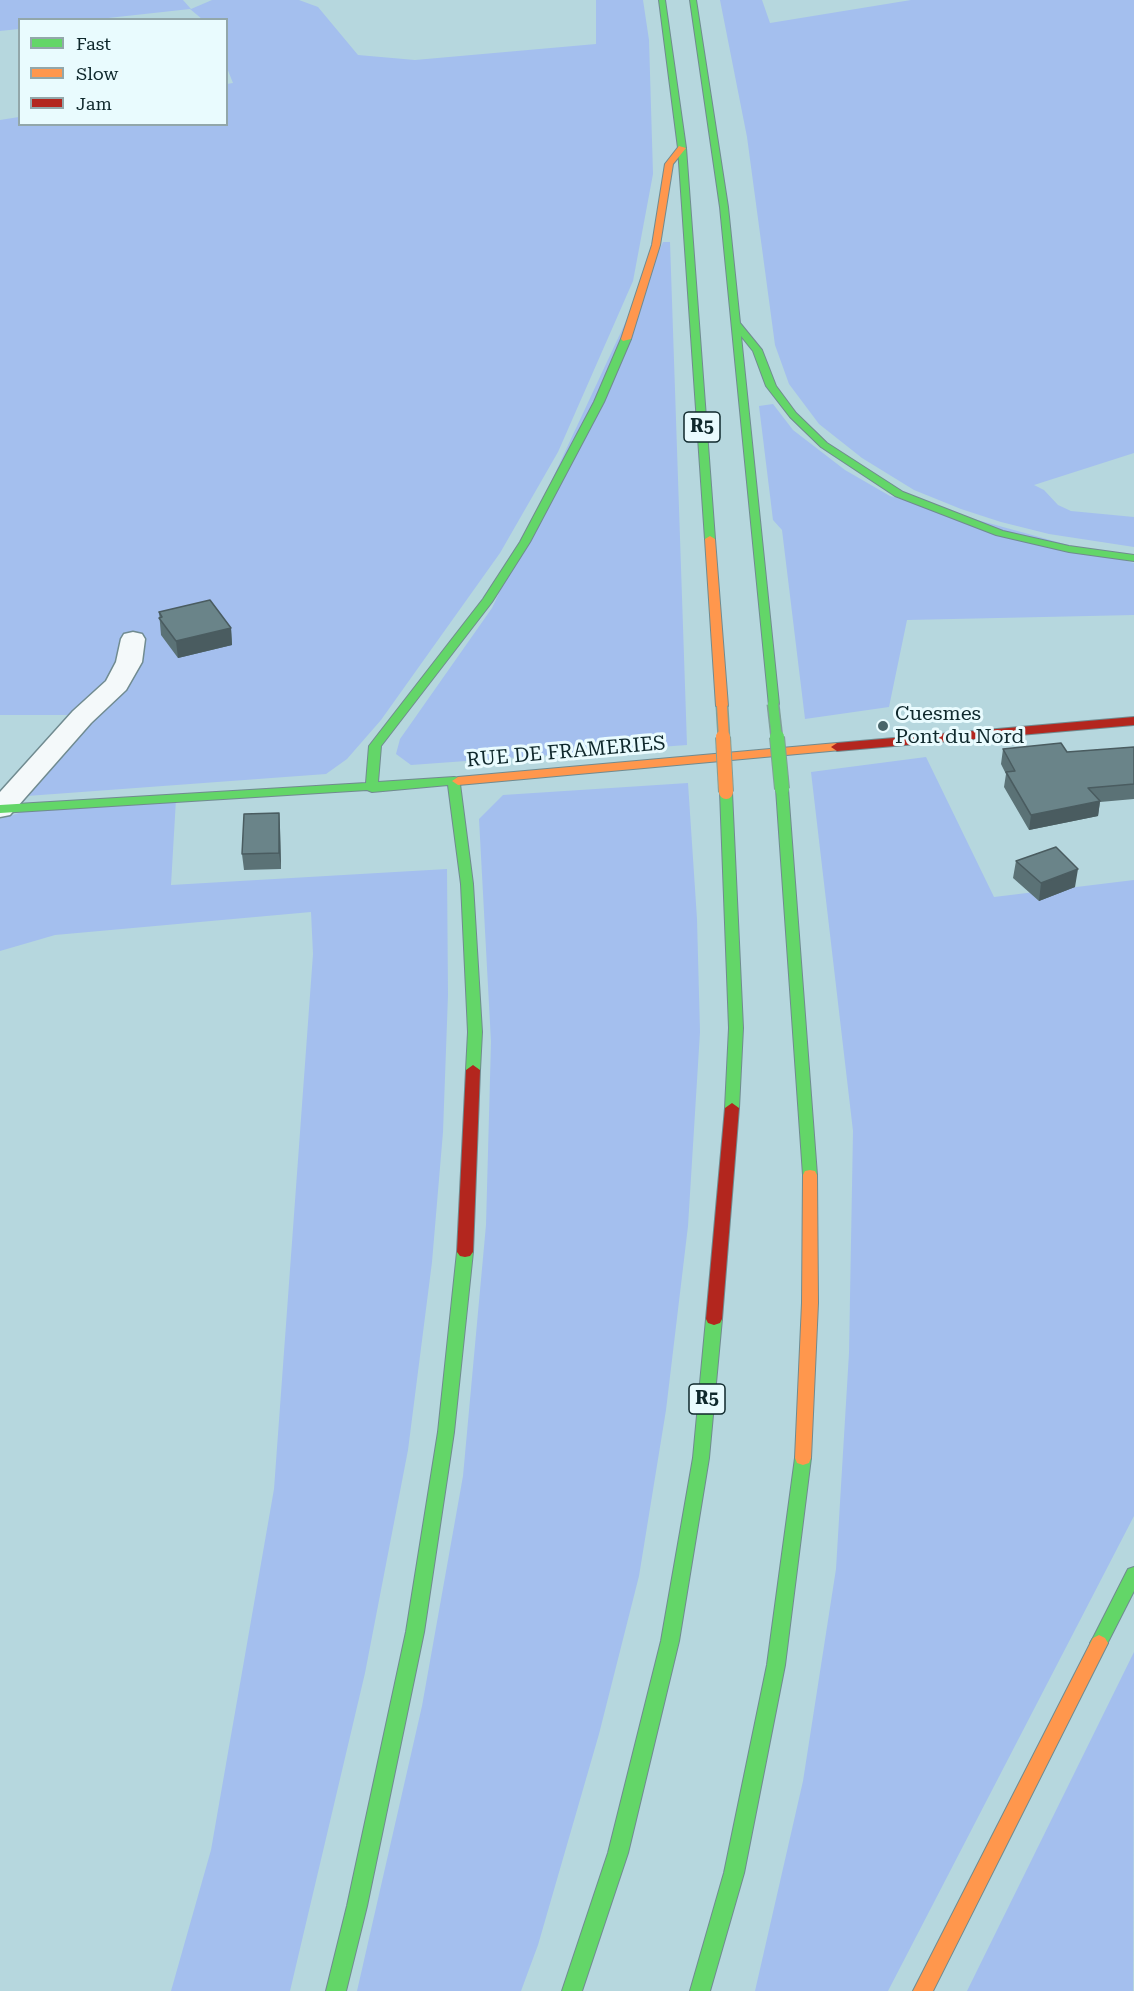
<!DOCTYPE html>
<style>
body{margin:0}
#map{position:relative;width:1134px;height:1991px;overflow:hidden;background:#b6d7de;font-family:"Roboto Serif",serif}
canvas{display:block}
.legend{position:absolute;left:18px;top:18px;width:210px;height:108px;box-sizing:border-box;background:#e9fbfe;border:2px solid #92a7aa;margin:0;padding:8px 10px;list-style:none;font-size:18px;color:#0f282c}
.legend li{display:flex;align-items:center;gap:12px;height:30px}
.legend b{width:30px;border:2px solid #92a7aa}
</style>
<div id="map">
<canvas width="1134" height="1991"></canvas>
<ul class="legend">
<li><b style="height:8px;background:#63d668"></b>Fast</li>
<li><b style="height:8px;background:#ff974d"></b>Slow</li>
<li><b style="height:8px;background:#b3261e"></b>Jam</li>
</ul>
</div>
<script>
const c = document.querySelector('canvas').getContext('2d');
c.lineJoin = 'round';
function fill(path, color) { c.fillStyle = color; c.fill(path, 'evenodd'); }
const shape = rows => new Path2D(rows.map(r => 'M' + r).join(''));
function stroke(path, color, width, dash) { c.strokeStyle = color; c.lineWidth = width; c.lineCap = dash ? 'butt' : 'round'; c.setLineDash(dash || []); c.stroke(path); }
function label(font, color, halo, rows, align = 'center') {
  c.font = font + ' "Roboto Serif",serif'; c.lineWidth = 6; c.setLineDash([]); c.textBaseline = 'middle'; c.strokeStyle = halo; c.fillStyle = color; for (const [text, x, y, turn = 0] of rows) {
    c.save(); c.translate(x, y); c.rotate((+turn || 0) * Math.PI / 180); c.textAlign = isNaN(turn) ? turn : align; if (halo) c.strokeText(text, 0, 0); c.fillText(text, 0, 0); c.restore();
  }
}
fill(shape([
 [0,0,183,0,191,9,212,0,299,0,318,7,358,55,415,60,596,44,596,0,643,0,649,40,653,174,633,281,558,452,500,553,381,720,347,759,326,774,27,796,40,764,78,715,0,715,0,120,19,117,20,124,226,124,227,84,233,83,227,68,226,20,202,19,190,9,99,19,20,20,19,29,0,31],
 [720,0,762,0,770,23,911,0,1134,0,1134,453,1034,485,1044,490,1058,505,1071,511,1134,517,1134,547,1049,534,1001,522,961,509,914,490,862,458,819,424,789,384,775,345,747,137],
 [663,242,670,242,687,745,411,765,396,754,400,739,492,608],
 [773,404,793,430,845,470,890,496,1134,563,1134,615,907,620,889,707,805,719,782,530,773,520,759,406],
 [926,757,994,897,1134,880,1134,1516,888,1991,755,1991,803,1781,836,1569,849,1353,853,1131,811,772],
 [688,783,697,919,700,1032,688,1226,666,1410,639,1576,599,1734,538,1945,521,1991,357,1991,422,1706,463,1476,486,1225,491,1042,479,819,503,795],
 [176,799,171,885,447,869,448,995,443,1132,432,1262,408,1450,365,1673,290,1991,171,1991,211,1850,274,1489,313,954,311,912,55,935,0,951,0,819,38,807],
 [1134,1652,1133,1991,967,1991]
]), '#a4bfee');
const street = shape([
 [133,632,142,634,145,639,142,662,126,690,91,723,10,815,0,817,0,792,73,711,106,681,116,662,121,639,124,634,133,632]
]);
const fast = shape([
 [659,0,665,0,686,148,715,539,710,542,705,539,678,148,659,0],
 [690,0,696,0,728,207,740,323,762,350,776,386,796,413,827,443,903,492,1003,531,1069,546,1134,555,1134,561,1069,552,996,535,895,496,821,447,790,417,766,386,753,351,741,336,779,704,777,706,769,706,720,207,690,0],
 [626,336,631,339,604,402,530,542,492,602,381,746,378,782,454,777,462,778,464,781,460,784,473,884,482,1032,480,1070,478,1073,468,1073,466,1070,468,1032,461,884,448,785,372,792,367,790,0,813,0,805,366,783,369,746,483,599,520,542,594,402,621,339,626,336],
 [782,785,788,789,817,1175,815,1179,810,1180,805,1179,803,1175,776,789,782,785],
 [726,788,732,792,743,1028,739,1108,732,1113,725,1108,729,1028,720,792,726,788],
 [465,1247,470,1248,473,1252,454,1432,424,1632,367,1906,346,1991,326,1991,347,1906,406,1632,438,1432,457,1252,460,1248,465,1247],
 [714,1313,720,1315,722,1319,709,1458,679,1641,628,1853,582,1991,562,1991,608,1853,661,1641,693,1458,706,1319,708,1315,714,1313],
 [803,1451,809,1453,811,1458,785,1665,744,1873,710,1991,690,1991,724,1873,767,1665,795,1458,797,1453,803,1451],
 [1134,1567,1134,1591,1105,1648,1099,1651,1093,1648,1090,1643,1093,1638,1128,1569,1134,1567]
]);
const slow = shape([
 [679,146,686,148,673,164,660,245,631,339,623,341,621,339,652,245,665,164,679,146],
 [710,536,715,539,728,706,722,709,716,706,705,539,710,536],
 [837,743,843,747,841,750,458,785,452,781,458,777,837,743],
 [810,1170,815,1171,817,1175,818,1303,811,1458,809,1463,803,1465,797,1463,795,1458,802,1303,803,1175,805,1171,810,1170],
 [1099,1635,1105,1638,1108,1643,933,1991,913,1991,1093,1638,1099,1635]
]);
const jam = shape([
 [1134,717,1134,725,837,751,831,747,837,743,1134,717],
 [473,1065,480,1070,473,1252,470,1256,465,1257,460,1256,457,1252,466,1070,473,1065],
 [732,1103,739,1108,722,1319,720,1323,714,1325,708,1323,706,1319,725,1108,732,1103]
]);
stroke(street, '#708b90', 3);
stroke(fast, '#708b90', 2);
stroke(slow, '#708b90', 2);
stroke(jam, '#708b90', 2);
fill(street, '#f4f9fa');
fill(fast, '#63d668');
fill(slow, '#ff974d');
fill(jam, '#b3261e');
const fastBridgeFar1 = shape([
 [773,704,777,739]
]);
const fastBridge = shape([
 [777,737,782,789]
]);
const slowBridgeFar1 = shape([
 [722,706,724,739]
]);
const slowBridge = shape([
 [723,737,726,792]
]);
stroke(fastBridgeFar1, '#819f99', 13, []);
stroke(fastBridge, '#819f99', 16, []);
stroke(slowBridgeFar1, '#819f99', 13, []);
stroke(slowBridge, '#819f99', 16, []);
stroke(fastBridgeFar1, '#63d668', 10);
stroke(fastBridge, '#63d668', 14);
stroke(slowBridgeFar1, '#ff974d', 10);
stroke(slowBridge, '#ff974d', 14);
fill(shape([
 [159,612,231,628,232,645,178,658,161,635],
 [1134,747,1134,799,1100,802,1098,816,1029,830,1004,787,1006,774,1001,764,1003,749,1067,752],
 [279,813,280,828,281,869,244,870,242,854],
 [1016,861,1075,887,1039,901,1013,878]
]), '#5b7276');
fill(shape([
 [231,628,232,645,178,658,176,641],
 [1100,801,1098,816,1029,830,1031,815],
 [279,813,280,828,281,869,279,853],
 [1078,869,1075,887,1039,901,1041,883]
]), '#4a5c60');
const building = shape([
 [210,600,231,628,176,641,159,618,162,617,159,612,210,600],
 [1061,743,1067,752,1134,747,1134,784,1088,788,1100,801,1031,815,1006,772,1015,771,1003,749,1061,743],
 [279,813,279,853,242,854,244,814,279,813],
 [1056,847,1078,869,1041,883,1016,861,1056,847]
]);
fill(building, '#6a8489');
stroke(building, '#4a5c60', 1.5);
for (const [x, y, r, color] of [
 [883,726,6,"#49656a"]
]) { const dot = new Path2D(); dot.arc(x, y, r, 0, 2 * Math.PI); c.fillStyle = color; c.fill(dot); stroke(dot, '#e9fbfe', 2); }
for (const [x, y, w] of [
 [702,427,36],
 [707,1399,36]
]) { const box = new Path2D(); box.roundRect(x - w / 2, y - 15, w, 30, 4.5); c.fillStyle = '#e9fbfe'; c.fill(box); stroke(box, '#0f282c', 1.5); }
label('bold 18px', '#0f282c', null, [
 ["R5",702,427],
 ["R5",707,1399]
]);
label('20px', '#0f282c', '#e9fbfe', [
 ["Cuesmes",895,714],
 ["Pont du Nord",895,737]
], 'left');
label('20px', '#0f282c', '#e9fbfe', [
 ["RUE DE FRAMERIES",566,752,-5]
]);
</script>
